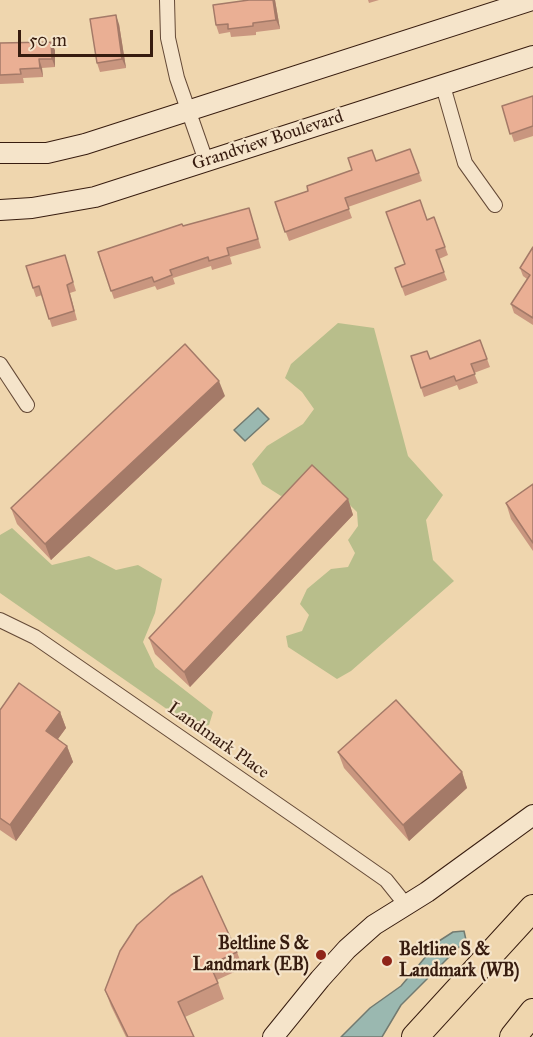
<!DOCTYPE html>
<style>
body{margin:0}
#map{position:relative;width:533px;height:1037px;overflow:hidden;background:#efd6ae;font-family:"IM FELL Great Primer",serif}
canvas{display:block}
.scale{position:absolute;left:18px;top:30px;width:135px;height:27px;box-sizing:border-box;border:3px solid #371c0f;border-top:0;padding-left:8px;font-size:18px;line-height:21px;white-space:nowrap;color:#371c0f;-webkit-text-stroke:4px #f5e4ca;paint-order:stroke}
</style>
<div id="map">
<canvas width="533" height="1037"></canvas>
<div class="scale">50 m</div>
</div>
<script>
const c = document.querySelector('canvas').getContext('2d');
c.lineJoin = 'round';
function fill(path, color) { c.fillStyle = color; c.fill(path, 'evenodd'); }
const shape = rows => new Path2D(rows.map(r => 'M' + r).join(''));
function stroke(path, color, width, dash) { c.strokeStyle = color; c.lineWidth = width; c.lineCap = dash ? 'butt' : 'round'; c.setLineDash(dash || []); c.stroke(path); }
function label(font, color, halo, rows, align = 'center') {
  c.font = font + ' "IM FELL Great Primer",serif'; c.lineWidth = 4.5; c.setLineDash([]); c.textBaseline = 'middle'; c.strokeStyle = halo; c.fillStyle = color; for (const [text, x, y, turn = 0] of rows) {
    c.save(); c.translate(x, y); c.rotate((+turn || 0) * Math.PI / 180); c.textAlign = isNaN(turn) ? turn : align; if (halo) c.strokeText(text, 0, 0); c.fillText(text, 0, 0); c.restore();
  }
}
fill(shape([
 [338,323,374,328,408,456,443,495,426,520,433,560,454,581,351,671,337,679,288,647,286,636,302,631,309,615,300,604,307,589,331,569,348,567,355,553,348,540,358,526,357,512,319,475,305,488,281,496,262,484,252,464,267,446,303,424,314,409,302,392,285,378,291,364],
 [12,528,52,565,89,556,116,570,138,565,162,579,155,613,143,642,155,667,213,712,209,725,194,728,0,593,0,535]
]), '#b8be8b');
const water = shape([
 [258,408,269,419,245,441,234,430,258,408],
 [464,931,466,940,401,1005,382,1037,341,1037,370,1008,401,986,439,941,453,932,464,931]
]);
fill(water, '#9ab8b0');
stroke(water, '#727a70', 1.5);
const street = shape([
 [167,0,168,38,177,78,206,161],
 [443,86,465,163,495,205],
 [0,364,27,405],
 [0,620,35,637,303,822,386,880,406,905]
]);
const secondary = shape([
 [0,153,47,153,85,144,532,0],
 [0,210,32,208,95,197,533,56],
 [273,1037,320,979,347,949,374,925,427,892,533,815]
]);
const highway = shape([
 [415,1037,533,908],
 [513,1037,533,1012]
]);
stroke(street, '#654a37', 16);
stroke(secondary, '#371c0f', 22);
stroke(highway, '#371c0f', 28);
stroke(street, '#f5e4ca', 14);
stroke(secondary, '#f5e4ca', 20);
stroke(highway, '#efd6ae', 26);
fill(shape([
 [275,0,280,29,256,32,256,35,231,37,230,32,219,34,216,25],
 [368,0,379,0,369,3],
 [119,24,126,68,100,72,97,63],
 [0,43,55,50,55,67,42,68,43,77,23,78,24,83,0,84],
 [533,96,533,136,514,142,502,106],
 [410,149,422,181,348,207,352,218,289,241,275,202,308,191,376,161],
 [249,208,261,248,230,257,232,264,212,270,211,266,173,278,175,284,157,290,155,286,114,299,98,252,183,226],
 [434,217,448,255,439,259,447,280,405,296,395,268,405,264,427,220],
 [533,247,533,325,514,313,511,304,527,279,523,276,520,268],
 [65,255,76,291,70,293,77,320,52,327,42,295,36,297,33,288],
 [480,340,490,367,474,373,478,383,459,390,457,385,424,397,421,388,430,359],
 [225,396,51,560,17,524,11,508],
 [533,484,533,551,511,519,506,503],
 [348,499,353,515,190,687,155,654,149,638],
 [0,710,60,712,66,728,58,739,67,746,73,762,16,841,0,830],
 [338,752,462,772,467,788,409,841,344,768],
 [237,952,243,968,217,980,224,999,185,1017,194,1037,126,1037,111,1006,105,990]
]), '#c9967f');
fill(shape([
 [273,0,275,0,280,29,276,20],
 [116,15,119,24,126,68,122,59],
 [51,42,55,50,55,67,52,59],
 [39,59,42,68,43,77,40,68],
 [219,381,225,396,51,560,45,544],
 [348,499,353,515,190,687,184,672],
 [60,712,66,728,52,747,46,731],
 [67,746,73,762,16,841,10,825],
 [462,772,467,788,409,841,403,825]
]), '#a47a68');
const building = shape([
 [249,0,273,0,276,20,253,23,253,26,228,29,228,24,216,25,213,5,249,0],
 [116,15,122,59,97,63,90,19,116,15],
 [51,42,52,59,39,59,40,68,20,69,21,74,0,75,0,43,51,42],
 [533,96,533,126,510,134,502,106,533,96],
 [410,149,419,173,345,198,349,209,285,232,275,202,308,191,307,186,352,170,348,158,372,150,376,161,410,149],
 [420,200,427,220,434,217,445,247,436,250,444,272,402,287,395,268,405,264,386,212,420,200],
 [249,208,258,239,227,248,229,255,209,261,208,257,170,270,172,275,154,282,152,277,111,291,98,252,182,224,183,226,249,208],
 [533,247,533,318,511,304,530,275,520,268,533,247],
 [65,255,73,282,67,285,74,311,49,319,39,286,33,288,26,266,65,255],
 [480,340,487,359,471,364,475,374,456,381,454,376,421,388,411,356,427,351,430,359,480,340],
 [185,344,219,381,45,544,11,508,185,344],
 [312,465,348,499,184,672,149,638,312,465],
 [533,484,533,543,506,503,533,484],
 [19,683,60,712,46,731,67,746,10,825,0,818,0,710,19,683],
 [396,700,462,772,403,825,338,752,396,700],
 [202,876,237,952,210,965,218,983,178,1002,194,1037,128,1037,105,990,120,951,137,925,171,895,202,876]
]);
fill(building, '#eaaf94');
stroke(building, '#a47a68', 1.5);
for (const [x, y, r, color] of [
 [321,955,6,"#8f2418"],
 [387,961,6,"#8f2418"]
]) { const dot = new Path2D(); dot.arc(x, y, r, 0, 2 * Math.PI); c.fillStyle = color; c.fill(dot); stroke(dot, '#f5e4ca', 2); }
label('18px', '#371c0f', '#f5e4ca', [
 ["Grandview Boulevard",268,141,-18],
 ["Landmark Place",218,741,35]
]);
label('bold 18px', '#371c0f', '#f5e4ca', [
 ["Beltline S &",309,945],
 ["Landmark (EB)",309,966],
 ["Beltline S &",399,951,"left"],
 ["Landmark (WB)",399,972,"left"]
], 'right');
</script>
